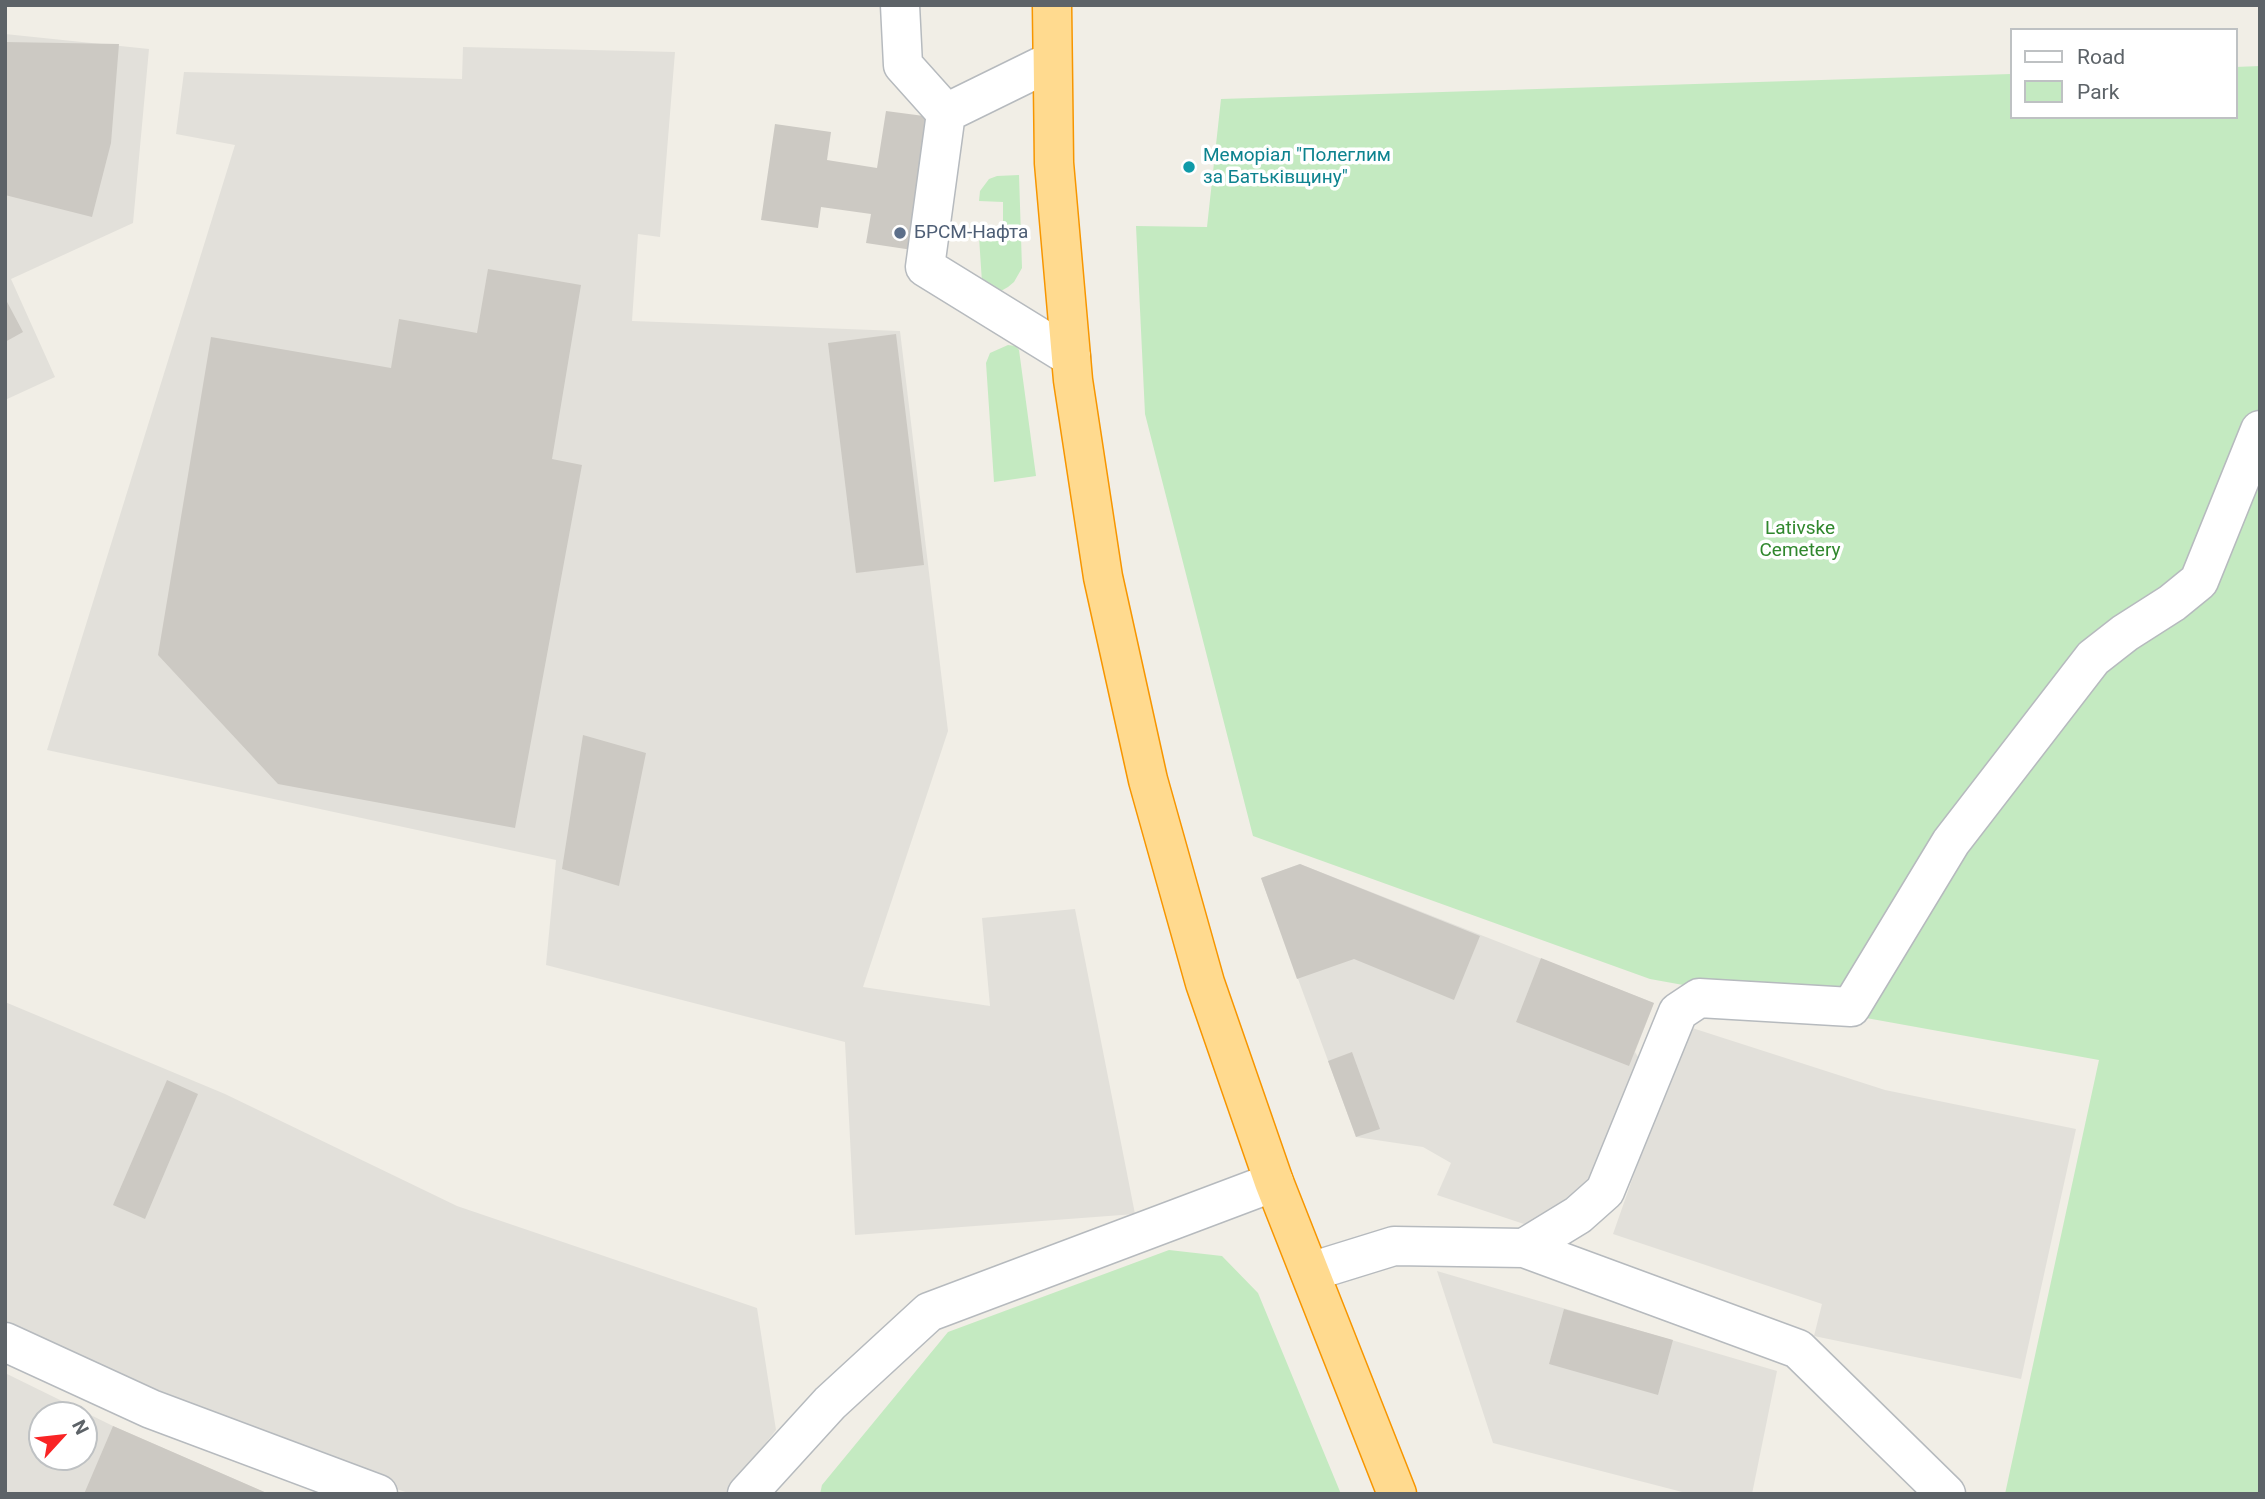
<!DOCTYPE html>
<meta charset="utf-8">
<style>
body{margin:0}
#map{position:relative;width:2265px;height:1499px;overflow:hidden;background:#f1eee6;font-family:Roboto,sans-serif}
canvas{display:block}
.frame{position:absolute;inset:0;border:7px solid #5d6368;pointer-events:none}
.legend{position:absolute;left:2010px;top:28px;width:228px;height:91px;box-sizing:border-box;background:#fff;border:2px solid #bec1c3;margin:0;padding:9px 12px;list-style:none;font-size:21px;color:#5d6368}
.legend li{display:flex;align-items:center;gap:14px;height:35px}
.legend b{width:35px;border:2px solid #bec1c3}
.north{position:absolute;left:28px;top:1401px;width:70px;height:70px;box-sizing:border-box;background:#fff;border:2px solid #bec1c3;border-radius:50%;rotate:63deg;font-size:19px;font-weight:700;line-height:28px;text-align:center;color:#5d6368}
.north::after{content:'';display:block;margin:auto;width:24px;height:32px;background:#f92425;clip-path:polygon(50% 0,100% 100%,50% 72%,0 100%)}
</style>
<div id="map">
<canvas width="2265" height="1499"></canvas>
<div class="frame"></div>
<ul class="legend">
<li><b style="height:9px;background:#fff"></b>Road</li>
<li><b style="height:19px;background:#c4eac1"></b>Park</li>
</ul>
<div class="north">N</div>
</div>
<script>
const c = document.querySelector('canvas').getContext('2d');
c.lineJoin = 'round';
function fill(path, color) { c.fillStyle = color; c.fill(path, 'evenodd'); }
const shape = rows => new Path2D(rows.map(r => 'M' + r).join(''));
function stroke(path, color, width, dash) { c.strokeStyle = color; c.lineWidth = width; c.lineCap = dash ? 'butt' : 'round'; c.setLineDash(dash || []); c.stroke(path); }
function label(font, color, halo, rows, align = 'center') {
  c.font = font + ' Roboto,sans-serif'; c.lineWidth = 7; c.setLineDash([]); c.textBaseline = 'middle'; c.strokeStyle = halo; c.fillStyle = color; for (const [text, x, y, turn = 0] of rows) {
    c.save(); c.translate(x, y); c.rotate((+turn || 0) * Math.PI / 180); c.textAlign = isNaN(turn) ? turn : align; if (halo) c.strokeText(text, 0, 0); c.fillText(text, 0, 0); c.restore();
  }
}
fill(shape([
 [5,34,149,49,133,223,11,279,55,377,5,400],
 [463,47,675,52,660,237,638,234,632,321,900,331,948,731,863,987,990,1006,982,918,1075,909,1135,1214,855,1235,845,1042,546,965,556,860,47,750,235,145,176,134,184,72,462,79],
 [1300,864,1654,1003,1635,1052,1643,1065,1582,1197,1530,1226,1437,1195,1451,1163,1423,1147,1356,1137,1261,878],
 [5,1002,225,1094,457,1206,757,1308,776,1430,726,1494,412,1494,335,1470,5,1327],
 [1686,1026,1885,1090,2076,1129,2021,1379,1814,1336,1822,1304,1613,1234],
 [1437,1271,1777,1371,1752,1494,1690,1494,1493,1443],
 [5,1373,113,1426,269,1494,5,1494],
 [42,1415,84,1415,84,1457,42,1457]
]), '#e2e0da');
fill(shape([
 [2260,66,2260,1494,2005,1494,2099,1060,1650,979,1253,836,1145,414,1136,226,1207,227,1221,99,2011,74,2011,117,2235,117,2235,67],
 [1019,175,1022,268,1014,282,1008,287,1001,291,993,289,982,282,979,237,1003,235,1003,202,979,201,980,191,989,179,997,176],
 [1008,345,1016,346,1019,350,1036,476,994,482,986,363,990,353],
 [1169,1250,1222,1256,1258,1293,1341,1494,820,1494,822,1485,948,1332]
]), '#c4eac1');
fill(shape([
 [5,42,119,44,111,143,92,217,5,195],
 [886,111,939,118,919,251,866,243,871,214,821,207,818,228,761,220,775,124,831,132,827,160,877,168],
 [488,269,581,285,552,459,582,465,515,828,278,784,158,655,211,337,391,368,399,319,477,333],
 [5,298,23,332,5,342],
 [896,334,924,565,856,573,828,343],
 [583,735,646,753,619,886,562,869],
 [1300,864,1480,936,1454,1000,1354,959,1297,979,1261,878],
 [1541,958,1654,1003,1629,1066,1516,1022],
 [1352,1052,1380,1129,1356,1137,1328,1061],
 [167,1080,198,1094,145,1219,113,1205],
 [1564,1309,1673,1340,1658,1395,1549,1364],
 [113,1426,269,1494,84,1494]
]), '#ccc9c3');
const minor = shape([
 [900,5,903,65,946,113],
 [1052,61,946,113,925,267,1071,357],
 [1524,1248,1578,1215,1605,1191,1678,1012,1699,998,1851,1007,1951,842,2093,658,2125,633,2172,603,2199,581,2260,430],
 [1310,1272,1394,1246,1524,1248,1798,1349,1946,1494],
 [5,1342,151,1409,378,1494],
 [747,1494,830,1403,929,1312,1274,1182]
]);
const highway = shape([
 [1052,5,1054,163,1073,380,1103,577,1148,780,1205,983,1274,1182,1397,1494]
]);
stroke(minor, '#b6babe', 41);
stroke(highway, '#f79600', 41);
stroke(minor, '#fff', 38);
stroke(highway, '#ffda8f', 38);
for (const [x, y, r, color] of [
 [1189,167,7,"#0f9aa8"],
 [900,233,7,"#5c6f8a"]
]) { const dot = new Path2D(); dot.arc(x, y, r, 0, 2 * Math.PI); c.fillStyle = color; c.fill(dot); stroke(dot, '#fff', 2.5); }
label('19px', '#0d838f', '#fff', [
 ["Меморіал \"Полеглим",1203,156],
 ["за Батьківщину\"",1203,178]
], 'left');
label('19px', '#4e5e75', '#fff', [
 ["БРСМ-Нафта",914,233]
], 'left');
label('19px', '#30872d', '#fff', [
 ["Lativske",1800,529],
 ["Cemetery",1800,551]
]);
</script>
